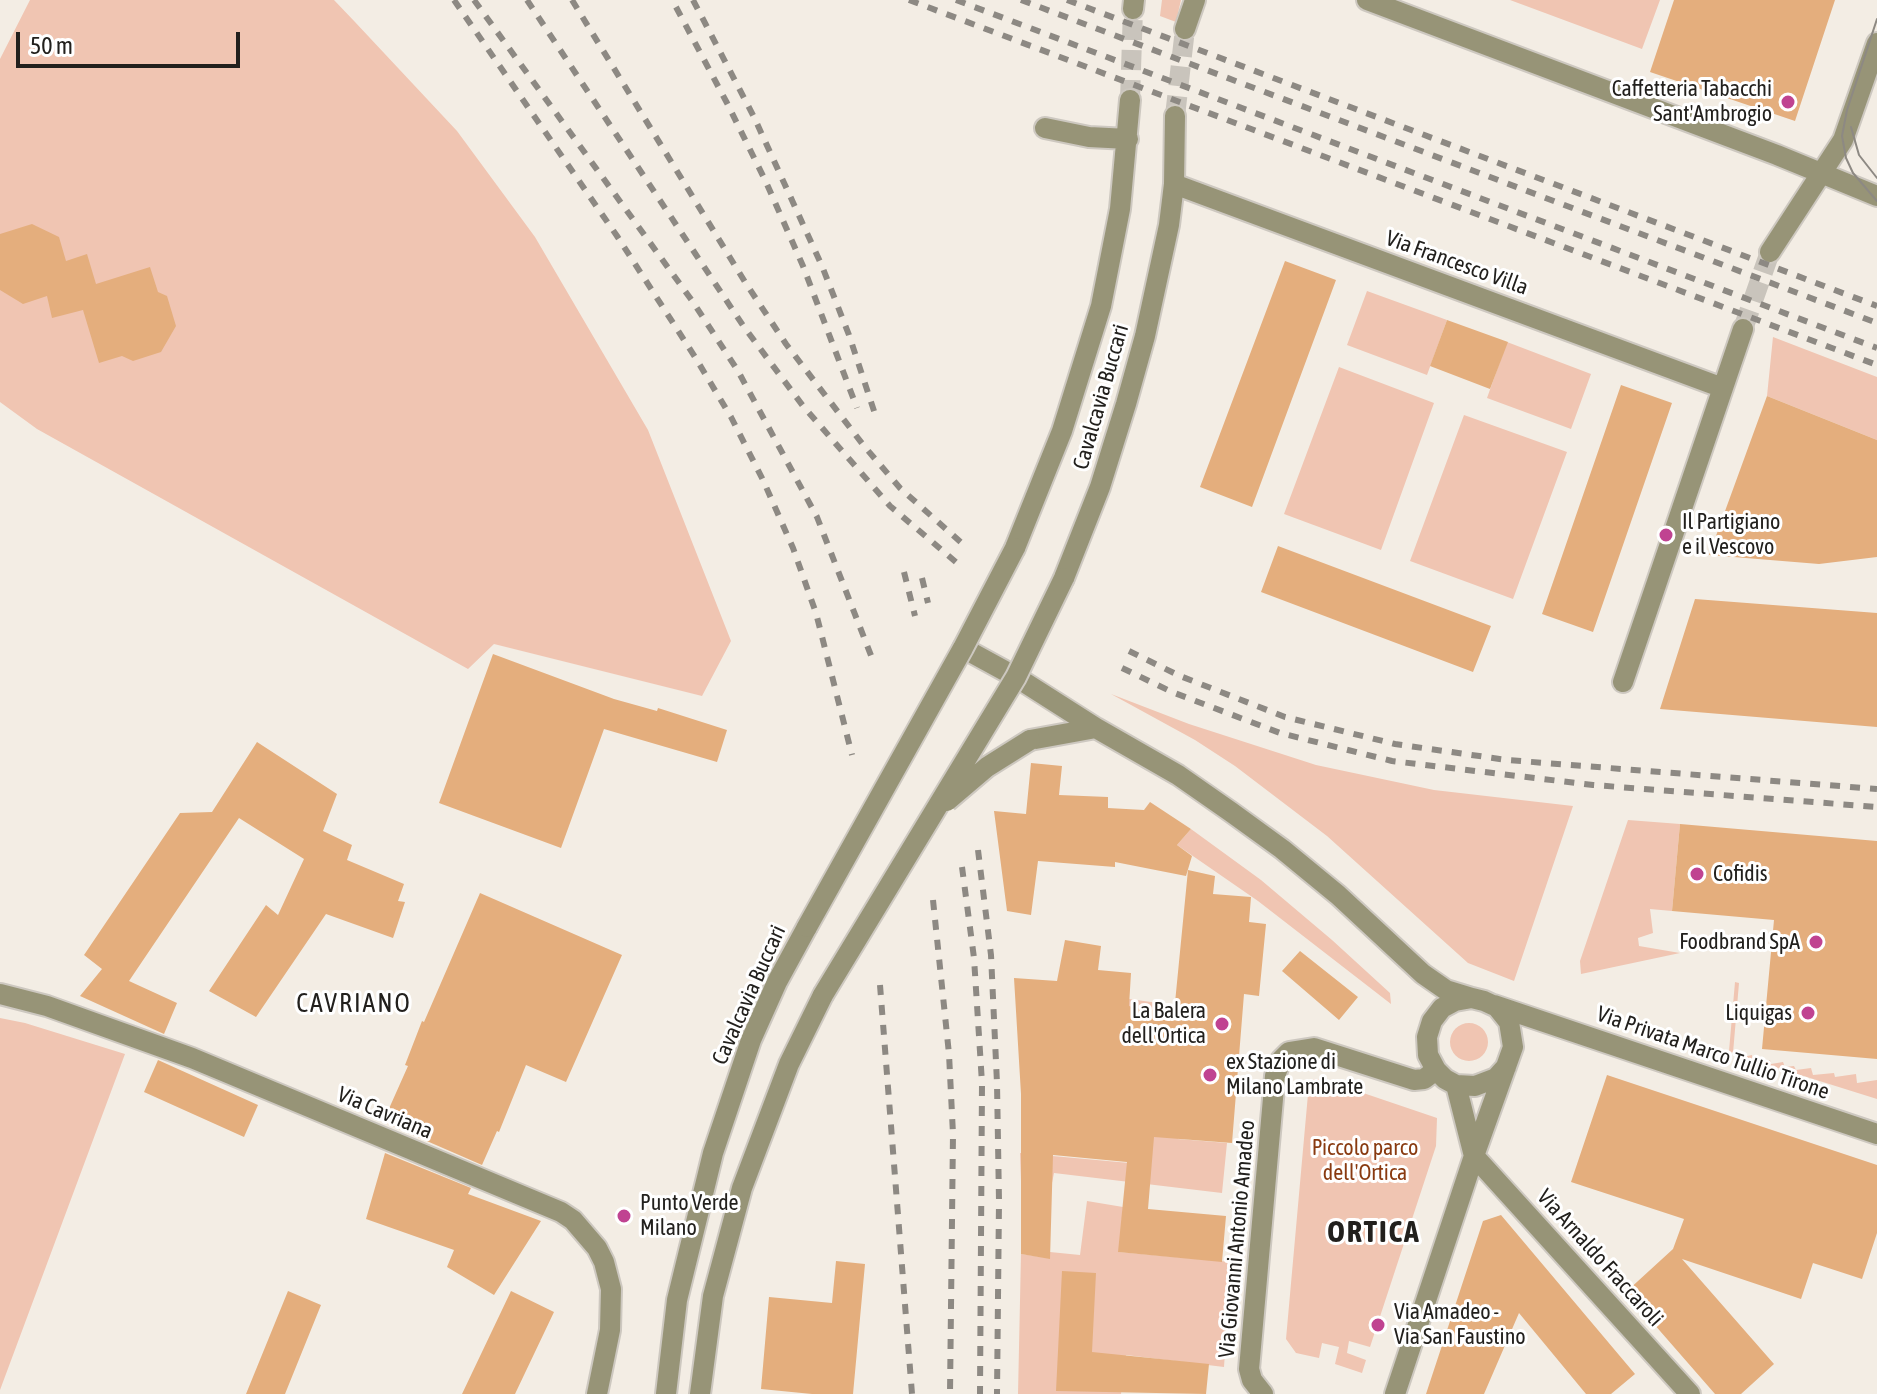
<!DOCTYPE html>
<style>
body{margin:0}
#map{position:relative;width:1877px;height:1394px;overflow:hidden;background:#f3ede4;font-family:"Asap Condensed",sans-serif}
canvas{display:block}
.scale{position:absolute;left:16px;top:32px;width:224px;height:36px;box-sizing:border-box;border:4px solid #22201d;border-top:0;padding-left:10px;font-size:24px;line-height:28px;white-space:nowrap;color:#22201d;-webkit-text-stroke:6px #fff;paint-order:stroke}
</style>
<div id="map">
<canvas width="1877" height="1394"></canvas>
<div class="scale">50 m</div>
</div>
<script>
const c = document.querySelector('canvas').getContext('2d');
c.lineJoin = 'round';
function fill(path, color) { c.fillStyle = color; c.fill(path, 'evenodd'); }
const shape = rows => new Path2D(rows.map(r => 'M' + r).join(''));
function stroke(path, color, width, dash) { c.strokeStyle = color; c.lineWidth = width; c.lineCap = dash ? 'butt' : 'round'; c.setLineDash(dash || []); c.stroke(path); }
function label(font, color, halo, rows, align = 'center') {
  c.font = font + ' "Asap Condensed",sans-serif'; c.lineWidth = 6; c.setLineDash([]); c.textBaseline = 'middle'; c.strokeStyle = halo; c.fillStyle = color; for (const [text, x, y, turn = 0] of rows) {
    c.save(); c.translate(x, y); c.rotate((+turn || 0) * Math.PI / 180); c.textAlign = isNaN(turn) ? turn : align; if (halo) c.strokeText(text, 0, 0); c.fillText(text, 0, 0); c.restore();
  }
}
fill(shape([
 [30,0,334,0,355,22,457,131,535,237,648,430,731,641,702,696,494,644,468,669,37,429,0,402,0,59],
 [1162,0,1181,0,1176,22,1160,16],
 [1510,0,1660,0,1642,49],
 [1367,291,1447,320,1427,375,1347,345],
 [1773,337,1877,377,1877,440,1767,396],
 [1507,342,1591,374,1571,429,1487,398],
 [1339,367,1434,403,1381,550,1284,514],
 [1464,415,1567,452,1513,599,1410,561],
 [1111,694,1189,724,1316,765,1434,790,1573,806,1514,981,1468,963,1327,836,1235,766,1195,740],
 [1628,820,1680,824,1672,911,1650,909,1653,933,1638,938,1639,946,1680,953,1581,974,1580,961],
 [1191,829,1261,880,1332,940,1390,993,1391,1004,1258,901,1177,845],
 [1735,982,1739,983,1733,1053,1729,1051],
 [1129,999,1188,1007,1178,1139,1227,1143,1222,1193,1054,1173,1052,1183,1021,1181,1020,1153,1151,1165,1163,1012,1128,1006],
 [0,1018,25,1023,125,1054,0,1390],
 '1450 1042a19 19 0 1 1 38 0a19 19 0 1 1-38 0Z',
 [1752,1055,1752,1058,1758,1057,1759,1061,1770,1060,1771,1064,1783,1062,1785,1067,1794,1066,1796,1070,1811,1068,1813,1075,1834,1073,1835,1077,1856,1074,1857,1083,1877,1080,1877,1099,1743,1057],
 [1314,1079,1322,1079,1437,1118,1436,1146,1370,1347,1349,1341,1347,1353,1366,1360,1362,1373,1335,1364,1339,1347,1322,1343,1319,1358,1296,1353,1286,1339,1309,1083],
 [1087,1201,1123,1207,1119,1252,1231,1262,1224,1367,1126,1355,1121,1394,1018,1394,1021,1254,1049,1258,1050,1252,1080,1255]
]), '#f0c5b2');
fill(shape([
 [1674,0,1835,0,1795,121,1650,72],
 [32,224,59,237,66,261,87,254,96,284,150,267,158,292,167,296,176,326,161,352,133,361,122,356,99,363,83,310,52,318,47,296,23,304,0,290,0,234],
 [1285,261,1336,280,1252,507,1200,487],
 [1447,320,1508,342,1490,389,1430,366],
 [1621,385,1672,403,1593,632,1542,614],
 [1767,396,1877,440,1877,557,1819,564,1709,555],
 [1278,546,1491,626,1473,672,1261,592],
 [1695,599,1877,613,1877,727,1660,709],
 [493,654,614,699,657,711,658,708,727,730,717,762,604,729,561,848,439,803],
 [257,742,337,794,323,831,352,845,347,860,404,884,398,901,405,902,393,938,326,914,256,1017,209,991,266,905,278,915,304,859,239,818,129,981,177,1003,164,1034,80,996,102,969,84,955,180,813,212,812],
 [1031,763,1062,766,1059,795,1108,797,1108,808,1144,810,1150,802,1191,829,1177,845,1192,856,1186,876,1115,862,1115,867,1038,861,1031,915,1007,911,994,811,1026,814],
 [1680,824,1877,841,1877,1059,1762,1049,1774,920,1672,911],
 [1188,870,1215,876,1213,894,1251,897,1249,922,1266,924,1259,996,1244,994,1232,1143,1154,1137,1148,1209,1226,1216,1222,1262,1118,1252,1127,1162,1053,1155,1050,1259,1021,1254,1021,1094,1014,978,1057,981,1065,940,1101,946,1098,970,1131,973,1129,1006,1174,1013],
 [480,893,622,955,566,1082,526,1065,499,1132,497,1131,482,1165,383,1122,408,1066,405,1065,422,1021,424,1022],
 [1300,951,1358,997,1339,1020,1282,971],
 [158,1060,258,1105,244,1137,144,1092],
 [1607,1075,1877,1165,1877,1233,1862,1279,1813,1263,1801,1299,1682,1259,1774,1364,1741,1394,1715,1394,1626,1292,1673,1249,1684,1219,1571,1182],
 [385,1153,471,1188,468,1194,541,1221,494,1295,447,1267,454,1250,366,1219],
 [1501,1215,1635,1374,1611,1394,1586,1394,1519,1313,1484,1394,1426,1394,1483,1221],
 [836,1261,865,1264,853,1394,812,1394,761,1389,769,1297,832,1303],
 [1062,1271,1096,1273,1092,1352,1209,1364,1206,1394,1056,1391],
 [288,1291,321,1305,285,1394,246,1394],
 [511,1291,554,1312,515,1394,462,1394]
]), '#e4ae7d');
stroke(shape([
 [1130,100,1133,9],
 [1175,116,1185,29],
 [1743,329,1770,252]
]), '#c9c4bc', 20, [20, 10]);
const minor = shape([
 [1367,0,1777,155,1877,196],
 [1133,9,1134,0],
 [1185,29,1195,0],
 [1045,128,1089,137,1128,139],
 [1174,184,1723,388],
 [1770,252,1843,140,1877,43],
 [1015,548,1062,431,1101,306,1120,209,1130,100],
 [1064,578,1100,487,1126,404,1145,336,1169,225,1174,184,1175,116],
 [963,648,1016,677,1096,728,1178,775,1231,812,1282,849,1338,895,1423,974,1446,990,1472,998],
 [1623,682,1743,329],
 [1030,740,1096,728],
 [0,994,47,1006,192,1058,561,1212,573,1220,597,1248,604,1262,611,1289,610,1330,597,1394],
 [1494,1005,1877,1134],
 [1456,1085,1474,1156],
 [1474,1156,1690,1394],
 [666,1394,677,1300,713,1153,751,1040,777,982,807,927],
 [700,1394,713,1296,742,1188,789,1064,823,995],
 [1263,1394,1252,1380,1249,1369,1275,1076,1281,1060,1289,1052,1314,1048,1414,1080,1424,1079,1436,1070],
 [1395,1394,1474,1156,1513,1047,1509,1022,1497,1007,1484,1001,1472,998,1455,1001,1442,1008,1432,1021,1427,1037,1428,1055,1436,1070,1445,1079,1456,1085,1475,1086,1496,1078,1506,1067]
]);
stroke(minor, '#cdc8c0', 24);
stroke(minor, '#979477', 20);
stroke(shape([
 [1877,19,1847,110,1842,136,1846,158,1853,173,1877,201],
 [1851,127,1859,155,1877,178]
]), '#8d8983', 2);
stroke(shape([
 [454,0,617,236,695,357,731,417,763,480,793,548,816,613,852,755],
 [474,0,693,302,738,371,817,517,872,658],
 [527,0,744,327,803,406,890,506,957,563],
 [572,0,745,282,786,344,864,446,900,488,965,546],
 [693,0,754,117,822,266,849,335,875,414],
 [909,0,1877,365],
 [956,0,1877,348],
 [1021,0,1877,323],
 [1067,0,1877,306],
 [676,7,727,103,766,182,803,266,857,408],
 [904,572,915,616],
 [922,578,928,603],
 [1129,651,1180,676,1285,717,1395,744,1507,760,1877,789],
 [1122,668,1172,692,1280,733,1392,761,1593,785,1877,807],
 [978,850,991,955,997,1083,999,1201,997,1394],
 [962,867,974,958,982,1083,980,1394],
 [933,900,949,1054,953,1134,950,1394],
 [880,985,912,1394]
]), '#8d8983', 6, [10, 10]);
const minorBridge = shape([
 [947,801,987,767,1030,740],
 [807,927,963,648,1015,548],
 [823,995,1016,677,1064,578]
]);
stroke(minorBridge, '#cdc8c0', 24, []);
stroke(minorBridge, '#979477', 20);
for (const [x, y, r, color] of [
 [1788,102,8,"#c04391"],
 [1666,535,8,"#c04391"],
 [1697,874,8,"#c04391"],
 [1816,942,8,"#c04391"],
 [1808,1013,8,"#c04391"],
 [1222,1024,8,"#c04391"],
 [1210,1075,8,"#c04391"],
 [624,1216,8,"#c04391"],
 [1378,1325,8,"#c04391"]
]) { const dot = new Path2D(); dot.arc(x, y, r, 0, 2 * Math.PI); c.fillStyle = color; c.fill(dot); stroke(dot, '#fff', 3); }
label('22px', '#22201d', '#fff', [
 ["Caffetteria Tabacchi",1772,89,"right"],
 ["Sant'Ambrogio",1772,114,"right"],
 ["Il Partigiano",1682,522],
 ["e il Vescovo",1682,547],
 ["Cofidis",1713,874],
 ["Foodbrand SpA",1800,942,"right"],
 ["La Balera",1206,1011,"right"],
 ["dell'Ortica",1206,1036,"right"],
 ["Liquigas",1792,1013,"right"],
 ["ex Stazione di",1226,1062],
 ["Milano Lambrate",1226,1087],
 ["Punto Verde",640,1203],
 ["Milano",640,1228],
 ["Via Amadeo -",1394,1312],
 ["Via San Faustino",1394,1337]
], 'left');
label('22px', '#22201d', '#fff', [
 ["Via Francesco Villa",1457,263,20],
 ["Cavalcavia Buccari",1101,397,-74],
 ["Cavalcavia Buccari",749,995,-66],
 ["Via Privata Marco Tullio Tirone",1713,1053,19],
 ["Via Cavriana",385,1113,23],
 ["Via Giovanni Antonio Amadeo",1237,1239,-85],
 ["Via Arnaldo Fraccaroli",1600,1258,48]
]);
label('22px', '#893a10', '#fff', [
 ["Piccolo parco",1365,1148],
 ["dell'Ortica",1365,1173]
]);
c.letterSpacing = '2px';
label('26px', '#22201d', '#fff', [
 ["CAVRIANO",354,1004]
]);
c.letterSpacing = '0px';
c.letterSpacing = '2px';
label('bold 30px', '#22201d', '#fff', [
 ["ORTICA",1374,1233]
]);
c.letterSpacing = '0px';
</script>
